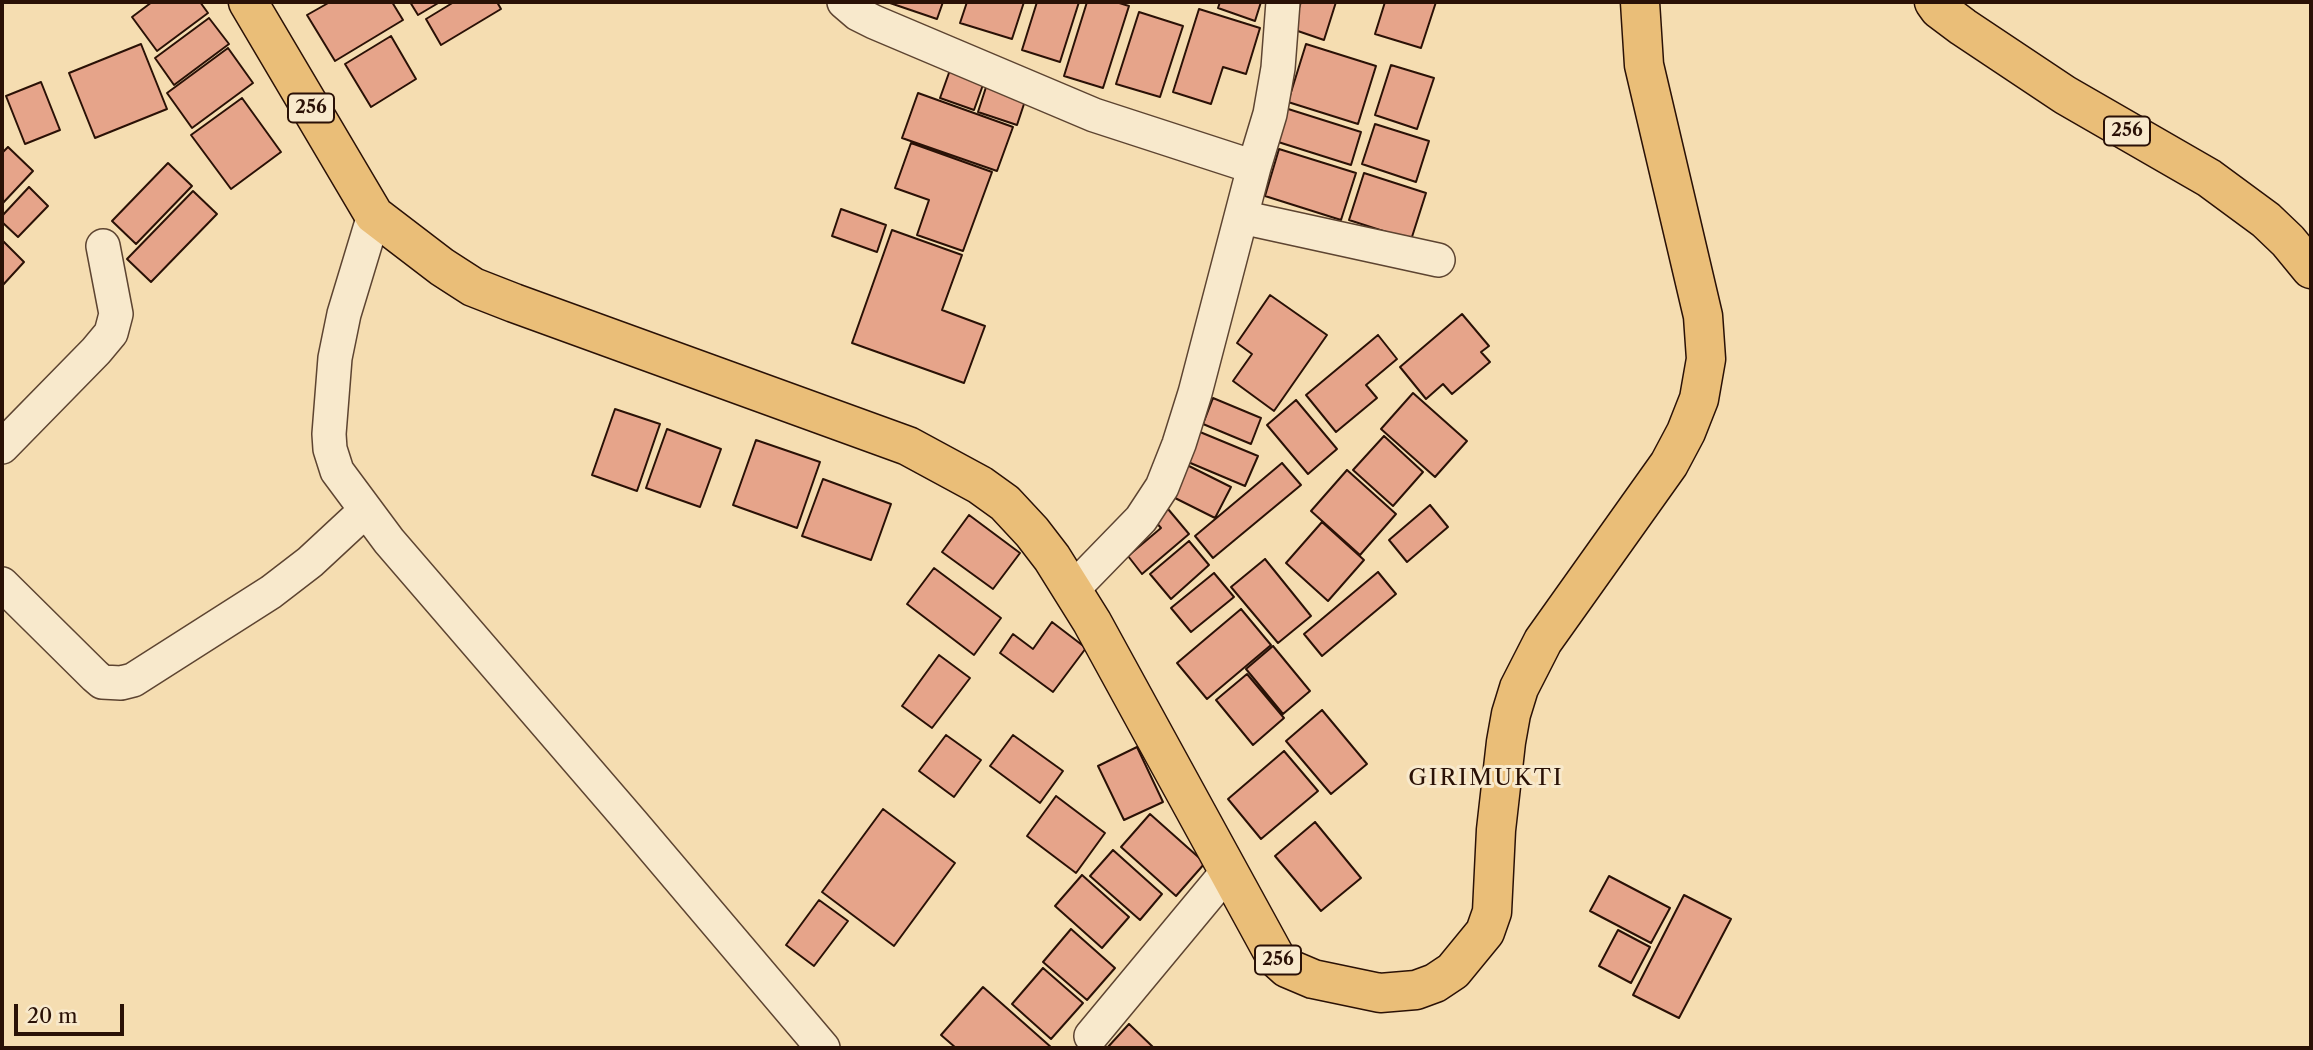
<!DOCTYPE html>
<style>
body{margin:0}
#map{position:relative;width:2313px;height:1050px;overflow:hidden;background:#f5ddb1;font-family:"Libre Caslon Text",serif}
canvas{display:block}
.frame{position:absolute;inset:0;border:4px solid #2a1106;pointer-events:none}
.scale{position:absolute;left:14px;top:1004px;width:110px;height:32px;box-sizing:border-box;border:4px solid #2a1106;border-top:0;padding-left:9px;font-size:21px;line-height:24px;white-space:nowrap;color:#2a1106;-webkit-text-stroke:5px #f8e9cc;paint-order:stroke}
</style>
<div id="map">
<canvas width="2313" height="1050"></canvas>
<div class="frame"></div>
<div class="scale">20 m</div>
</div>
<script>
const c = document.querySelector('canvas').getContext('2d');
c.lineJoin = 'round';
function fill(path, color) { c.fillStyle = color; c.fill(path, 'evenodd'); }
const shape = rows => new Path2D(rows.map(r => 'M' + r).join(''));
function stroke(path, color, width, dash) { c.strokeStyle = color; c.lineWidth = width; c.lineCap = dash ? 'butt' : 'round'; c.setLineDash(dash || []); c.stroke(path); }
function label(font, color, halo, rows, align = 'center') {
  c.font = font + ' "Libre Caslon Text",serif'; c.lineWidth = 6; c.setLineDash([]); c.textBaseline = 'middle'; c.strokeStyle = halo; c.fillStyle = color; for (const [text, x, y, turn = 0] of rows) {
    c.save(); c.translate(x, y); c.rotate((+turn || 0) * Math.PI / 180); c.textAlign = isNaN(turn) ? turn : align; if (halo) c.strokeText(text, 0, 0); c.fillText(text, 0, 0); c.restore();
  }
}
const building = shape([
 [152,2,200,2,208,13,157,51,132,17,152,2],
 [330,2,392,2,403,20,335,61,307,15,330,2],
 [410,2,440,2,418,15,410,2],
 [454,2,497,2,501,9,441,45,426,19,454,2],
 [887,2,943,2,937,19,887,2],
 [967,2,1024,2,1012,39,960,23,967,2],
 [1037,2,1079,2,1060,62,1022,50,1037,2],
 [1087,2,1116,2,1129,6,1103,88,1064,76,1087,2],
 [1220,2,1261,2,1255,21,1218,8,1220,2],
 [1301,2,1336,2,1324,40,1292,29,1301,2],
 [1385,2,1436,2,1421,48,1375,34,1385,2],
 [1199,9,1260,28,1246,74,1223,67,1211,104,1173,92,1199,9],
 [1139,12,1183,26,1160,97,1116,84,1139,12],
 [209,18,229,44,174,85,155,58,209,18],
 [391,36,416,79,371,107,345,64,391,36],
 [141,44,167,109,95,138,69,73,141,44],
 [1306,44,1376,66,1358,124,1288,102,1306,44],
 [228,48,253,83,192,128,167,93,228,48],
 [1391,65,1434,78,1417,129,1375,115,1391,65],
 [950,70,984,82,974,110,940,98,950,70],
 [988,81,1027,95,1017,125,978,112,988,81],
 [41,82,60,130,25,144,6,96,41,82],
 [918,93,1013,127,997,171,902,138,918,93],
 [242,98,281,152,231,189,191,135,242,98],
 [1285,108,1361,132,1351,165,1275,141,1285,108],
 [1375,124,1429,141,1416,182,1362,164,1375,124],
 [911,143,992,172,963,251,917,235,929,200,895,188,911,143],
 [8,147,33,171,2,204,2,153,8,147],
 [1279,149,1356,173,1341,220,1265,196,1279,149],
 [168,163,192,186,136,244,112,221,168,163],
 [1364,173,1426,193,1411,240,1349,220,1364,173],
 [29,187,48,206,18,237,2,222,2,216,29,187],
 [193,191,217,214,151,282,127,259,193,191],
 [841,209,886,225,877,252,832,236,841,209],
 [892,230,962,255,942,310,985,326,964,383,852,343,892,230],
 [2,240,24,262,2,286,2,240],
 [1270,295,1327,335,1274,411,1233,381,1252,354,1237,343,1270,295],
 [1462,314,1489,346,1481,352,1490,362,1452,394,1443,384,1426,399,1400,367,1462,314],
 [1378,335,1397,359,1366,385,1377,398,1336,432,1306,395,1378,335],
 [1413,393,1467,441,1435,477,1381,429,1413,393],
 [1213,398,1261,418,1251,444,1203,424,1213,398],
 [1296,400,1337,449,1308,474,1267,425,1296,400],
 [615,409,660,424,637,491,592,475,615,409],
 [667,429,721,449,700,507,646,488,667,429],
 [1200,432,1258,456,1245,486,1188,462,1200,432],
 [1384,436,1423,472,1393,506,1353,470,1384,436],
 [756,440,820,462,797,528,733,505,756,440],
 [1183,463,1231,487,1215,518,1167,494,1183,463],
 [1282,463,1301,485,1213,558,1195,536,1282,463],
 [1347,470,1396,514,1360,555,1311,511,1347,470],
 [823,479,891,504,871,560,802,536,823,479],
 [1430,505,1448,527,1407,562,1389,540,1430,505],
 [1168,509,1189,534,1142,574,1128,556,1161,528,1154,520,1168,509],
 [969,515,1020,553,993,589,942,552,969,515],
 [1322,522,1364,560,1328,601,1286,563,1322,522],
 [1189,541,1209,565,1171,599,1150,574,1189,541],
 [1265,559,1311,616,1278,643,1231,587,1265,559],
 [934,568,1001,618,974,655,907,604,934,568],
 [1378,572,1396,594,1322,656,1304,634,1378,572],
 [1214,573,1234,597,1191,632,1171,608,1214,573],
 [1241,609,1271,645,1207,699,1177,663,1241,609],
 [1052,622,1086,648,1053,692,1000,653,1013,634,1033,649,1052,622],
 [1273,646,1310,691,1283,714,1246,669,1273,646],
 [939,655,970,678,932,728,902,706,939,655],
 [1247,674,1284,718,1253,745,1216,700,1247,674],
 [1322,710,1367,764,1331,794,1286,741,1322,710],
 [946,735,981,760,954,797,919,771,946,735],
 [1013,735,1063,771,1040,803,990,766,1013,735],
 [1137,747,1163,802,1124,820,1098,766,1137,747],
 [1284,751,1318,791,1261,839,1228,799,1284,751],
 [1056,796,1105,833,1076,873,1027,836,1056,796],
 [883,809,955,863,894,946,822,892,883,809],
 [1150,814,1205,863,1176,896,1121,847,1150,814],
 [1315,822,1361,878,1321,911,1275,856,1315,822],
 [1113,850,1162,894,1140,920,1090,876,1113,850],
 [1082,875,1129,917,1102,948,1055,906,1082,875],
 [1609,876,1670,908,1651,943,1590,911,1609,876],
 [1684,895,1731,919,1679,1018,1633,995,1684,895],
 [819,900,848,921,814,966,786,945,819,900],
 [1071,929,1115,968,1087,1000,1043,962,1071,929],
 [1618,930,1650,947,1631,983,1599,966,1618,930],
 [1043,968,1083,1003,1051,1039,1012,1004,1043,968],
 [983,987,1052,1048,956,1048,941,1035,983,987],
 [1129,1024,1154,1048,1107,1048,1129,1024]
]);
fill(building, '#e6a48a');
stroke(building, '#2a1106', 2);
const street = shape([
 [844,2,858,14,874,22,1094,115,1254,167],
 [374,215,344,314,335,358,329,434,330,449,337,471,389,541,633,824,823,1048],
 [1241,217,1438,260],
 [2,447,96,351,111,333,116,314,103,246],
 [2,584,95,676,102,682,121,683,133,680,271,592,310,562,366,510],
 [1072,590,1141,519,1162,487,1179,444,1195,393,1254,167,1270,114,1278,68,1283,2],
 [1091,1036,1228,871]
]);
const primary = shape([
 [248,2,374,215,442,267,473,287,514,303,908,446,980,485,1005,503,1032,532,1052,558,1092,622,1276,958,1287,968,1313,979,1380,993,1416,990,1435,983,1453,971,1485,932,1492,912,1496,830,1506,742,1511,714,1519,688,1543,641,1669,464,1686,432,1699,399,1706,359,1703,316,1644,65,1640,2],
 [1934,2,1939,9,1963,27,2065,95,2209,178,2266,220,2288,241,2311,269]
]);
stroke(street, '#5d4431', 36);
stroke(primary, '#2a1106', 41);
stroke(street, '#f8e9cc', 33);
stroke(primary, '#eabe78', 38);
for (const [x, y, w] of [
 [311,108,46],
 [2127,131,46],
 [1278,960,46]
]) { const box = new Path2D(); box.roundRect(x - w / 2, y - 14.5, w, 29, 5); c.fillStyle = '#f8e9cc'; c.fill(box); stroke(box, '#2a1106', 2); }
label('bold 18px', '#2a1106', null, [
 ["256",311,108],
 ["256",2127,131],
 ["256",1278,960]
]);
c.letterSpacing = '2px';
label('23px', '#2a1106', '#f8e9cc', [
 ["GIRIMUKTI",1486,778]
]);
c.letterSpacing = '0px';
</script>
